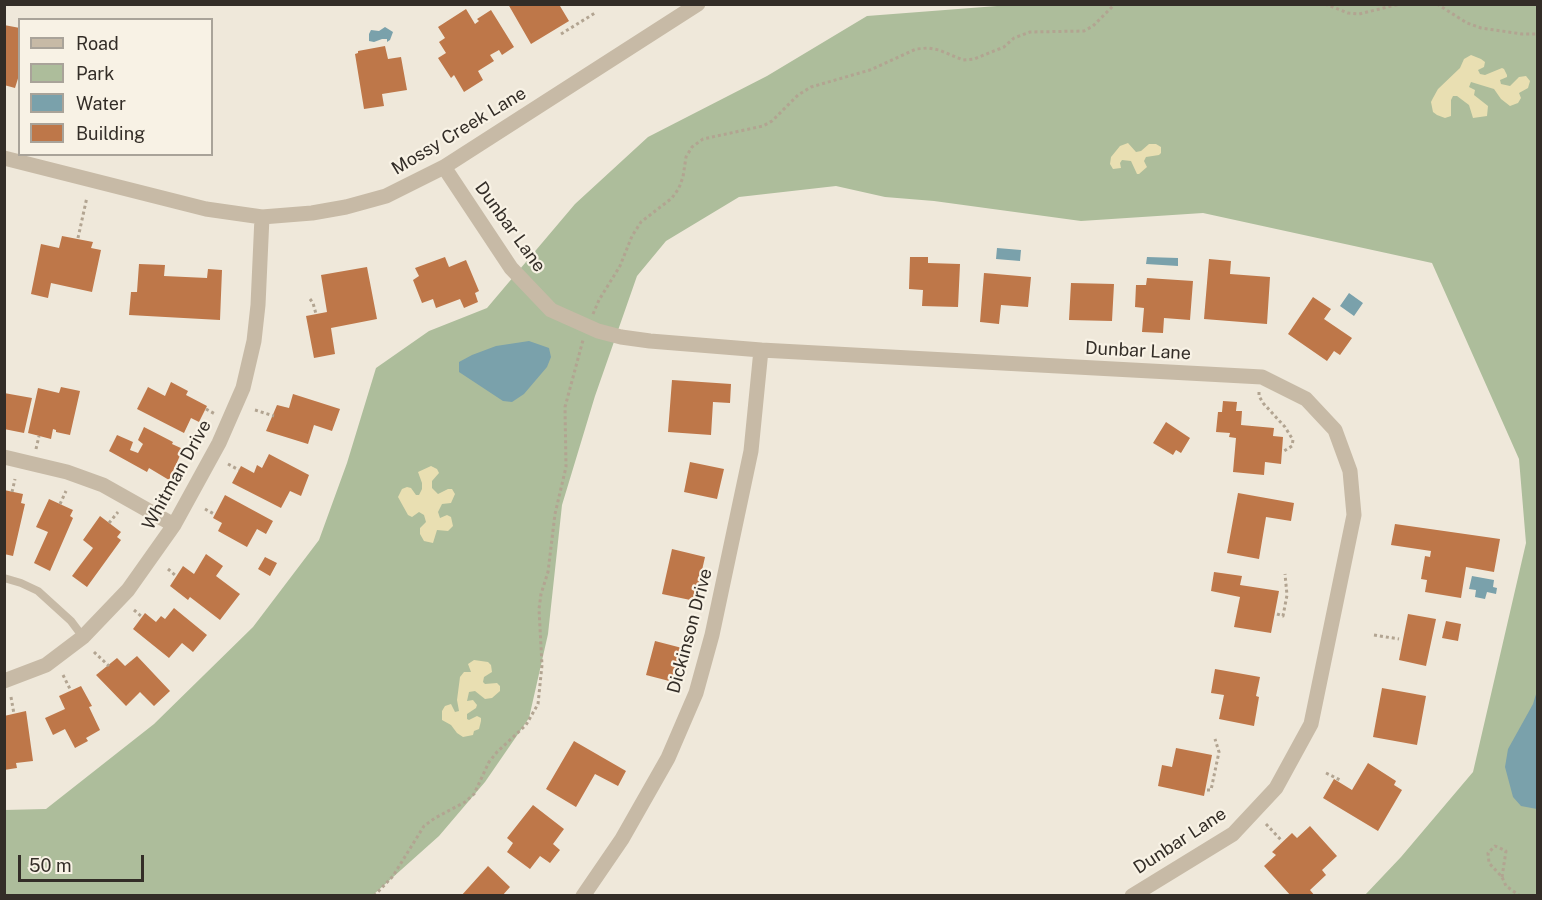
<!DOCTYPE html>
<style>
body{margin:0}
#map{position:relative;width:1542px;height:900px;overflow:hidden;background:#efe8da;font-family:"Public Sans",sans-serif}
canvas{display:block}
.frame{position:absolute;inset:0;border:6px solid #332d27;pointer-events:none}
.legend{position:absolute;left:18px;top:18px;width:195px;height:138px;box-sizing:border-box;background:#f8f2e5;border:2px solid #a9a399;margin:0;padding:8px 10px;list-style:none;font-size:18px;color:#332d27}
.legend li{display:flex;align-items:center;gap:12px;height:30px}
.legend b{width:30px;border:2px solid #a9a399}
.scale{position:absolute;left:18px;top:855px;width:126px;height:27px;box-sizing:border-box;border:3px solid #332d27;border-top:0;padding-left:8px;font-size:18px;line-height:21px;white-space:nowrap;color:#332d27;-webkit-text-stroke:4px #f8f2e5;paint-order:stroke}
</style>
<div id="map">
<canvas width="1542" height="900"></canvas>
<div class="frame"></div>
<ul class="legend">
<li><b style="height:8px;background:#c7baa6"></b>Road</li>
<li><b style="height:16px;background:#adbd9b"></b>Park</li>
<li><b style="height:16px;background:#7aa1ab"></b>Water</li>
<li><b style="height:16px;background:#be7749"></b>Building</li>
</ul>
<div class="scale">50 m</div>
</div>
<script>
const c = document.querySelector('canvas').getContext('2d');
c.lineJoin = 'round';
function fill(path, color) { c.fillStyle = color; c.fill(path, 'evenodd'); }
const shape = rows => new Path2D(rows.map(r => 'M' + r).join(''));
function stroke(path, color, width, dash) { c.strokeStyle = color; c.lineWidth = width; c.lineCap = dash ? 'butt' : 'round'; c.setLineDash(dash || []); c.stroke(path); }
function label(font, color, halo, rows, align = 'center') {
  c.font = font + ' "Public Sans",sans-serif'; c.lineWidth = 4.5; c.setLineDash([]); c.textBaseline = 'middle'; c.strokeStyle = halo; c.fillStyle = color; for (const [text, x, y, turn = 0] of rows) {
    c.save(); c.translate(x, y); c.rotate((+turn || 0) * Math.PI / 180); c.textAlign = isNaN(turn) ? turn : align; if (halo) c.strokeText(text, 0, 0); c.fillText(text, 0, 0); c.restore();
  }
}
fill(shape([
 [1023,4,1537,5,1537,895,1365,895,1401,857,1473,772,1526,543,1519,459,1432,263,1203,213,1081,221,934,201,885,197,836,186,739,197,666,241,637,276,595,396,562,505,548,634,529,718,485,782,439,836,373,895,5,895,4,810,46,809,154,724,253,627,319,540,347,463,376,368,429,331,487,308,575,204,648,137,767,76,867,16]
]), '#adbd9b');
fill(shape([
 [1471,55,1481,59,1485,62,1484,67,1478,70,1480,74,1485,75,1502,68,1504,69,1507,75,1507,77,1500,80,1501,84,1510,86,1519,77,1526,76,1530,81,1528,88,1519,93,1521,98,1518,103,1510,106,1501,99,1494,89,1471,82,1469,87,1475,90,1474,95,1488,106,1487,116,1473,118,1469,105,1457,96,1453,96,1451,100,1451,116,1445,118,1437,115,1433,112,1431,102,1433,98,1438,89,1460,68,1464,59],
 [1128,143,1136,152,1141,151,1149,144,1156,144,1161,147,1161,153,1159,155,1146,157,1144,161,1147,167,1139,174,1137,174,1131,161,1122,160,1120,163,1121,168,1113,169,1110,164,1111,157,1120,146],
 [431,466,437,469,439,473,432,481,432,488,438,494,448,489,452,489,455,494,451,503,442,504,438,512,440,518,447,515,451,517,453,526,448,531,437,530,433,543,424,541,420,534,420,528,426,522,424,515,419,512,412,517,408,515,398,497,402,489,407,487,411,488,416,495,419,495,422,489,422,483,418,472],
 [474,660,488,662,491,665,492,672,484,677,483,682,485,684,497,683,500,686,500,691,492,698,485,699,475,691,469,692,467,701,473,700,477,705,476,708,467,714,467,719,469,720,477,716,481,718,481,721,479,729,474,731,473,735,463,737,457,733,451,725,442,720,442,711,445,706,451,704,455,712,459,711,457,700,460,677,464,672,471,672,468,664]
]), '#e9dfb2');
fill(shape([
 [385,27,393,32,390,40,387,42,387,39,382,39,374,42,369,41,369,34,371,30,379,31],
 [997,248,1021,250,1020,261,996,259],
 [1147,257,1178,258,1178,266,1146,264],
 [1349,293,1363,303,1354,316,1340,306],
 [529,341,549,348,551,357,547,367,524,394,512,402,503,401,459,372,459,362,472,355,496,346],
 [1472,576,1494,580,1493,587,1497,588,1496,594,1487,592,1485,599,1475,597,1476,590,1469,589],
 [1537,691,1538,809,1537,809,1521,806,1513,797,1505,767,1508,749,1533,704]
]), '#7aa1ab');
fill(shape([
 [508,4,562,4,560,6,569,21,531,44],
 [466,9,475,24,479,21,477,19,491,10,514,47,502,55,499,50,490,55,494,61,478,71,483,80,464,92,454,75,451,78,438,58,446,53,439,42,445,38,438,27],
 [4,25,20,28,20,72,15,88,4,85],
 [385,46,388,59,401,57,407,90,382,94,384,106,364,109,355,54,358,53,358,51],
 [62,236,93,242,91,248,101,250,92,292,51,283,48,298,31,294,41,244,59,248],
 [445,257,449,267,466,260,479,291,475,293,478,302,464,308,460,299,436,308,433,299,422,303,413,280,419,276,415,268],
 [910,257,928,257,928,263,960,264,958,307,922,306,923,290,909,289],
 [1209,259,1231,261,1230,274,1270,277,1267,324,1204,319],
 [139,264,165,265,164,276,207,278,208,269,222,270,220,320,129,315,131,292,137,292],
 [367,267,377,319,331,328,335,354,314,358,306,316,327,312,321,275],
 [984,273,1031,277,1028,307,1001,305,999,324,980,322],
 [1147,278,1193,281,1190,320,1164,318,1163,333,1142,332,1144,308,1135,307,1136,285,1146,285],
 [1071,283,1114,284,1112,321,1069,320],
 [1313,297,1331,309,1324,319,1352,338,1340,355,1334,351,1327,361,1288,334],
 [672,380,731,384,730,403,713,402,711,435,668,432],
 [171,382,188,391,186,395,207,406,199,422,191,418,184,433,137,409,148,387,165,396],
 [61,387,80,391,70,435,56,432,56,430,53,429,51,439,28,433,38,388,59,393],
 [4,393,32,398,24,433,4,429],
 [293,394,340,409,332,431,314,425,308,444,266,431,277,405,289,408],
 [1223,401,1237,402,1236,411,1242,411,1241,425,1274,428,1273,436,1283,437,1281,464,1265,462,1264,475,1233,472,1236,438,1229,437,1230,433,1216,432,1218,412,1222,412],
 [1166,422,1190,438,1181,453,1176,450,1173,455,1153,443],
 [144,427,173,442,172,444,183,449,169,480,149,468,147,472,109,451,117,435,133,442,130,450,138,453,143,444,138,440],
 [269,454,309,475,301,496,290,491,281,508,232,483,241,466,254,473,257,465,262,468],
 [690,462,724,469,717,499,684,492],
 [4,490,23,494,21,503,25,504,13,556,4,554],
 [1238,493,1294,503,1291,521,1266,517,1259,559,1227,553],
 [225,495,273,521,266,534,257,529,247,547,218,531,222,523,213,518],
 [49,499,73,510,70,516,73,518,50,571,34,563,48,532,36,527],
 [100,516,121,532,117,537,121,540,87,587,72,576,93,548,83,540],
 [1395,524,1500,539,1494,572,1466,567,1461,598,1425,592,1427,580,1421,579,1425,556,1430,557,1431,551,1391,545],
 [672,549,705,557,695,601,662,594],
 [206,554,223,566,216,576,240,594,220,620,190,597,188,600,170,586,183,566,194,574],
 [265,557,277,563,270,576,258,569],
 [1214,572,1242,576,1240,585,1279,591,1271,633,1234,627,1240,597,1211,591],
 [174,608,207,635,193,652,182,643,169,658,133,629,145,613,156,622,161,616,165,619],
 [1408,614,1436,619,1426,666,1399,660],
 [1446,621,1461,624,1458,641,1442,638],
 [655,641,682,648,673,682,646,675],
 [137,656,170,691,154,706,140,692,126,706,96,675,117,658,125,666],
 [1215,669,1260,677,1256,696,1259,697,1254,726,1219,719,1224,695,1211,693],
 [81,686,92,706,89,707,100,730,86,738,88,741,75,748,65,729,53,735,45,718,65,709,59,696],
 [1382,688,1426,696,1417,745,1373,737],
 [26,711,33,761,16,763,17,768,4,770,4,716],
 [574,741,626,771,618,786,595,774,576,807,546,789],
 [1176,748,1212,755,1204,796,1158,786,1162,765,1172,767],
 [1368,763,1396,781,1394,785,1402,790,1378,831,1323,798,1334,779,1352,790],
 [533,805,564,829,553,844,560,850,550,863,540,856,530,869,507,852,513,843,507,838],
 [1310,826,1337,856,1322,870,1326,875,1310,890,1315,896,1291,896,1264,866,1276,855,1272,852,1292,833,1297,838],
 [488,866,510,887,502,896,461,896]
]), '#be7749');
stroke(shape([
 [1325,4,1348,13,1359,14,1400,4],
 [1437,4,1467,23,1481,28,1522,34,1538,34],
 [561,34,595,13],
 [78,238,87,197],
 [310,299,313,303,316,314],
 [593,314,599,300,620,266,632,236,641,222,672,198,679,188,683,177,686,157,692,147,703,139,763,126,772,121,798,95,811,87,870,70,916,49,928,48,939,50,963,60,974,59,1004,47,1014,38,1030,32,1084,31,1093,26,1115,4],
 [1259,392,1259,396,1263,403,1285,427,1293,440,1292,446,1284,451],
 [206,409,215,414],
 [255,410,274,416],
 [36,449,39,436],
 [178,463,188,468],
 [228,464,239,470],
 [12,492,15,479],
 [60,504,66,491],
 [205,509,214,514],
 [109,523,118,512],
 [168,569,176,576],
 [134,610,142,617],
 [1277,614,1283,616,1287,595,1285,574],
 [1374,635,1399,639],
 [94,652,109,666],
 [63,675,71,691],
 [11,697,14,714],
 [1326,773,1342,781],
 [1207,790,1211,790,1219,752,1215,739],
 [1266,824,1281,840],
 [1502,877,1506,851,1495,846,1488,853,1489,863,1502,877,1506,886,1520,896],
 [374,896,393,876,424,826,435,818,465,802,474,794,489,762,497,752,526,725,538,704,542,665,539,609,541,594,548,572,555,514,566,467,565,407,583,340]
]), '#b2a491', 3, [3, 3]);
stroke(shape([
 [4,578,21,583,38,591,71,621,83,637]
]), '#c7baa6', 8);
stroke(shape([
 [4,158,206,209,262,217,312,213,346,207,386,196,444,167,698,4],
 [444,167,511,268,551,310,598,331,621,337,650,341,761,350,1262,377,1306,399,1335,430,1350,471,1354,515,1311,724,1276,788,1233,834,1132,896],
 [4,457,67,472,103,485,174,525],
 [4,681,46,665,83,637,128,590,174,525,219,443,243,388,254,341,258,305,262,217],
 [583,896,622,839,668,758,696,693,712,635,751,451,761,350]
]), '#c7baa6', 15);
label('18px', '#332d27', '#f8f2e5', [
 ["Mossy Creek Lane",459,131,-31],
 ["Dunbar Lane",510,227,54],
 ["Dunbar Lane",1138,351,3],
 ["Whitman Drive",177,475,-61],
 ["Dickinson Drive",690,631,-75],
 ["Dunbar Lane",1180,841,-33]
]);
</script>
